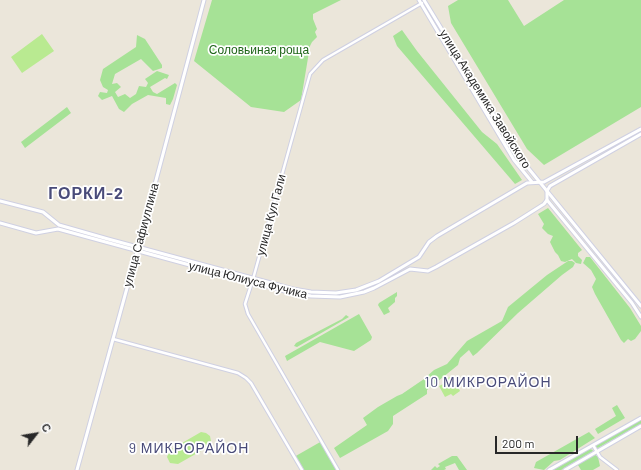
<!DOCTYPE html>
<meta charset="utf-8">
<style>
body{margin:0}
#map{position:relative;width:641px;height:470px;overflow:hidden;background:#ebe6da;font-family:Barlow,sans-serif}
canvas{display:block}
.north{position:absolute;left:16px;top:414px;width:40px;height:40px;-webkit-text-stroke:3px #fff;paint-order:stroke;rotate:59deg;font-size:11px;font-weight:700;line-height:16px;text-align:center;color:#282828}
.north::after{content:'';display:block;margin:auto;width:14px;height:18px;background:#282828;clip-path:polygon(50% 0,100% 100%,50% 72%,0 100%)}
.scale{position:absolute;left:495px;top:436px;width:83px;height:18px;box-sizing:border-box;border:2px solid #282828;border-top:0;padding-left:5px;font-size:12px;line-height:14px;white-space:nowrap;color:#282828;-webkit-text-stroke:3px #fff;paint-order:stroke}
</style>
<div id="map">
<canvas width="641" height="470"></canvas>
<div class="north">С</div>
<div class="scale">200 m</div>
</div>
<script>
const c = document.querySelector('canvas').getContext('2d');
c.lineJoin = 'round';
function fill(path, color) { c.fillStyle = color; c.fill(path, 'evenodd'); }
const shape = rows => new Path2D(rows.map(r => 'M' + r).join(''));
function stroke(path, color, width, dash) { c.strokeStyle = color; c.lineWidth = width; c.lineCap = dash ? 'butt' : 'round'; c.setLineDash(dash || []); c.stroke(path); }
function label(font, color, halo, rows, align = 'center') {
  c.font = font + ' Barlow,sans-serif'; c.lineWidth = 3.5; c.setLineDash([]); c.textBaseline = 'middle'; c.strokeStyle = halo; c.fillStyle = color; for (const [text, x, y, turn = 0] of rows) {
    c.save(); c.translate(x, y); c.rotate((+turn || 0) * Math.PI / 180); c.textAlign = isNaN(turn) ? turn : align; if (halo) c.strokeText(text, 0, 0); c.fillText(text, 0, 0); c.restore();
  }
}
fill(shape([
 [212,0,341,0,313,14,313,19,317,29,315,32,317,37,312,42,310,46,301,100,284,112,251,107,194,61],
 [458,0,508,0,524,26,564,0,641,0,641,107,544,165,527,149,451,23,448,6],
 [402,30,417,51,482,132,497,144,522,180,515,184,397,46,393,36],
 [137,35,145,39,162,65,162,68,153,71,141,59,115,74,112,84,117,83,121,87,115,92,118,97,125,94,130,98,136,94,139,86,146,87,148,83,145,79,157,71,169,75,167,79,165,78,150,87,153,92,157,94,175,83,177,85,173,99,170,105,166,104,166,98,148,95,132,104,124,112,119,109,112,96,102,100,98,96,100,92,107,93,108,90,103,87,100,80,103,69,136,47],
 [67,107,71,113,25,148,21,142],
 [548,208,582,250,578,253,578,256,582,260,581,264,576,263,572,259,565,262,561,261,558,255,555,252,550,242,553,236,548,234,542,228,544,224,538,214],
 [586,257,590,257,630,308,641,326,641,331,635,339,631,341,628,339,624,343,621,340,595,294,592,287,596,279,591,270,583,263],
 [568,261,572,261,575,263,573,267,562,275,518,313,477,353,473,356,469,350,460,358,458,365,427,390,427,394,393,416,393,424,388,431,340,458,334,448,367,425,363,418,378,407,397,396,402,394,424,379,434,370,447,364,467,341,502,321,508,307,547,275],
 [397,292,397,296,395,298,395,302,388,308,390,312,384,315,378,305,379,303],
 [359,314,372,337,371,340,354,351,320,342,287,361,285,356],
 [346,315,349,317,297,347,294,346,296,343,342,319],
 [617,405,625,418,598,434,595,429,616,416,612,408],
 [641,419,641,424,598,448,596,447,596,445],
 [589,432,595,438,560,460,554,461,544,470,534,468,536,462],
 [322,441,338,470,302,470,294,457],
 [590,449,593,450,592,452,561,470,553,470],
 [594,454,598,457,600,466,593,470,581,470,578,465,579,463],
 [452,456,457,456,467,470,459,470,455,463,445,467,446,469,444,470,431,470,435,466,437,468,440,466,438,464]
]), '#a6e296');
fill(shape([
 [42,34,54,51,22,73,11,57],
 [452,376,460,391,453,396,451,394,445,397,439,386,445,383,444,380],
 [201,432,206,433,210,436,211,441,208,447,178,464,170,463,167,457,170,450]
]), '#b9ea91');
const minor = shape([
 [253,279,310,74,323,60,422,3],
 [252,282,245,304,248,314,338,470],
 [113,339,238,373,246,378,251,383,302,470],
 [593,445,600,457,617,470]
]);
const tertiary = shape([
 [419,0,514,160,532,182],
 [424,0,520,158,641,306],
 [547,200,632,303,641,317],
 [77,470,138,248,204,0],
 [549,470,641,418],
 [565,470,641,426]
]);
const secondary = shape([
 [0,201,43,212,59,225,108,239,293,289,311,292,336,293,356,290,379,281,419,257,429,242,437,236,527,183,544,182,641,129],
 [0,223,36,233,58,229,292,293,311,296,340,297,364,292,374,288,410,269,428,271,436,267,514,223,544,204,547,200,547,191,550,186,641,134]
]);
stroke(minor, '#cfd0e2', 4.5);
stroke(tertiary, '#cfd0e2', 5);
stroke(secondary, '#cfd0e2', 5);
stroke(minor, '#fff', 2.5);
stroke(tertiary, '#fff', 3);
stroke(secondary, '#fff', 3);
label('12px', '#1f6519', '#fff', [
 ["Соловьиная роща",259,50]
]);
label('12px', '#282828', '#fff', [
 ["улица Академика Завойского",485,99,58],
 ["улица Кул Гали",271,215,-75],
 ["улица Сафиуллина",141,235,-75],
 ["улица Юлиуса Фучика",248,280,14]
]);
c.letterSpacing = '1px';
label('14px', '#494b79', '#fff', [
 ["10 МИКРОРАЙОН",488,382],
 ["9 МИКРОРАЙОН",189,448]
]);
c.letterSpacing = '0px';
c.letterSpacing = '1px';
label('bold 16px', '#494b79', '#fff', [
 ["ГОРКИ-2",86,194]
]);
c.letterSpacing = '0px';
</script>
